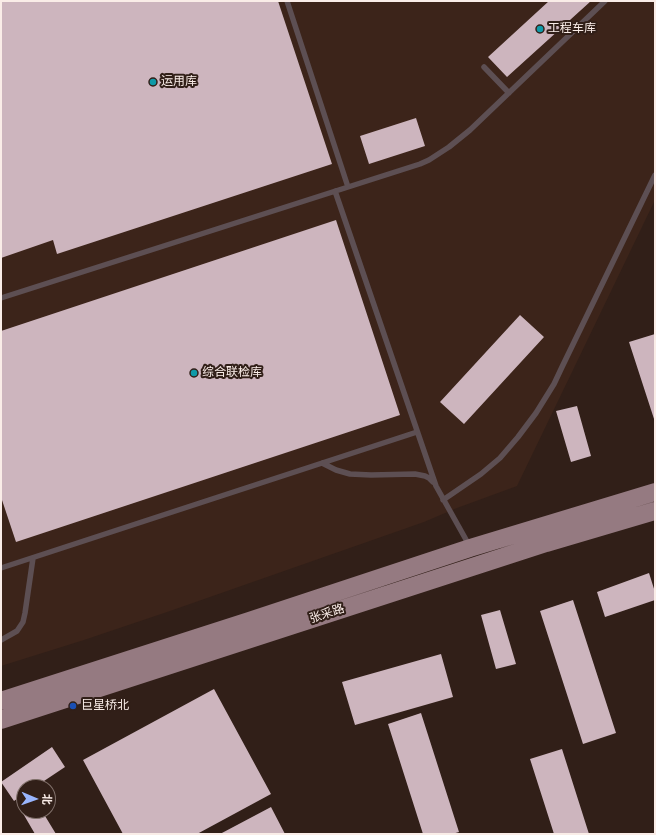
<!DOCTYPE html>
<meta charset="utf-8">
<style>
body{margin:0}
#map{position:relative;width:656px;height:835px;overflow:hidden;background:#311f18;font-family:Helvetica,"Noto Sans SC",sans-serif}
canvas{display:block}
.frame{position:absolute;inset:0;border:2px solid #faede8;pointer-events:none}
.north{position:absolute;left:16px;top:779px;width:40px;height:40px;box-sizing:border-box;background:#311f18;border:1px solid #81716b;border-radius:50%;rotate:92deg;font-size:11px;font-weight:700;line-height:16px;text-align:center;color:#faede8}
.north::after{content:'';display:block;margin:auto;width:14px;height:18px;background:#99b5fd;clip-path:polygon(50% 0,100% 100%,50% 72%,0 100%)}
</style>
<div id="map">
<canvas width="656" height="835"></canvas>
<div class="frame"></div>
<div class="north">北</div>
</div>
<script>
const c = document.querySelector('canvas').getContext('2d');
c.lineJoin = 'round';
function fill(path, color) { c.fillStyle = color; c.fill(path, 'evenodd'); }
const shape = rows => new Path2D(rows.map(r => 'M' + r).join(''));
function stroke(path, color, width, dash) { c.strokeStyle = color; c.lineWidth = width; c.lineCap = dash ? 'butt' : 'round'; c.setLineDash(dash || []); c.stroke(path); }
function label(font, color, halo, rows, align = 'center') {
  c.font = font + ' Helvetica,"Noto Sans SC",sans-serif'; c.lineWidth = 4; c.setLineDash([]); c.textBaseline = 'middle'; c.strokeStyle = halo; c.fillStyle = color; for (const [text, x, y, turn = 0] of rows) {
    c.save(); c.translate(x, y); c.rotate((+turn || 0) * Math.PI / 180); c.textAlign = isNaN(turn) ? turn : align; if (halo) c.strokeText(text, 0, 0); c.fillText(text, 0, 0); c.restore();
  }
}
fill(shape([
 [1,1,655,1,655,200,517,486,457,508,424,522,170,611,84,640,1,666]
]), '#3c241a');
fill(shape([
 [1,1,278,1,332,164,57,254,53,240,1,258],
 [549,1,591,1,507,77,488,57],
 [416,118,425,146,369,164,360,136],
 [336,220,400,415,16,542,1,497,1,331],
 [520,315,544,337,464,424,440,402],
 [655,334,655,422,629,342],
 [577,406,591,456,571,462,556,411],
 [649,573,655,592,655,600,605,617,597,592],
 [573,600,616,733,583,744,540,611],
 [500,610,516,664,496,669,481,615],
 [441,654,453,697,355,725,342,682],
 [214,689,271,794,197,834,123,834,83,760],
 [421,713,459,832,452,834,423,834,388,724],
 [52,747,65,767,35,787,24,787,24,794,14,801,1,782],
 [562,749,589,834,554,834,530,759],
 [271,807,285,834,220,834],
 [24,808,24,811,42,811,56,834,35,834,21,810]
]), '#cdb5be');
stroke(shape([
 [287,1,348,187],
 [484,67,509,93],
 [335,191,436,486,469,545],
 [1,298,420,164,429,160,449,147,470,130,605,1],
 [322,463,336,470,350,474,371,475,415,474,425,476,429,478,433,482],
 [443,500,481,474,500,458,518,437,536,413,554,384,562,367,655,175],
 [1,568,417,432],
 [1,640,17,631,23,622,25,613,33,558]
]), '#5d4f53', 5.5);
stroke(shape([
 [1,701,249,621,470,548,655,492],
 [1,720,546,543,655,511]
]), '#957a81', 18);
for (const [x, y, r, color] of [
 [540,29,4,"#0f9aa8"],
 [153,82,4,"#0f9aa8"],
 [194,373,4,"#0f9aa8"],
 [73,706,4,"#1a4fb4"]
]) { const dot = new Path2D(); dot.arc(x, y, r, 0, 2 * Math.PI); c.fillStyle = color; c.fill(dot); stroke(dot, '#311f18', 1.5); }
label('12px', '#faede8', '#311f18', [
 ["工程车库",548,29],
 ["运用库",161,82],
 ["综合联检库",202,373],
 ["巨星桥北",81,706]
], 'left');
label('12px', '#faede8', '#311f18', [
 ["张采路",327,614,-18]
]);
</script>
